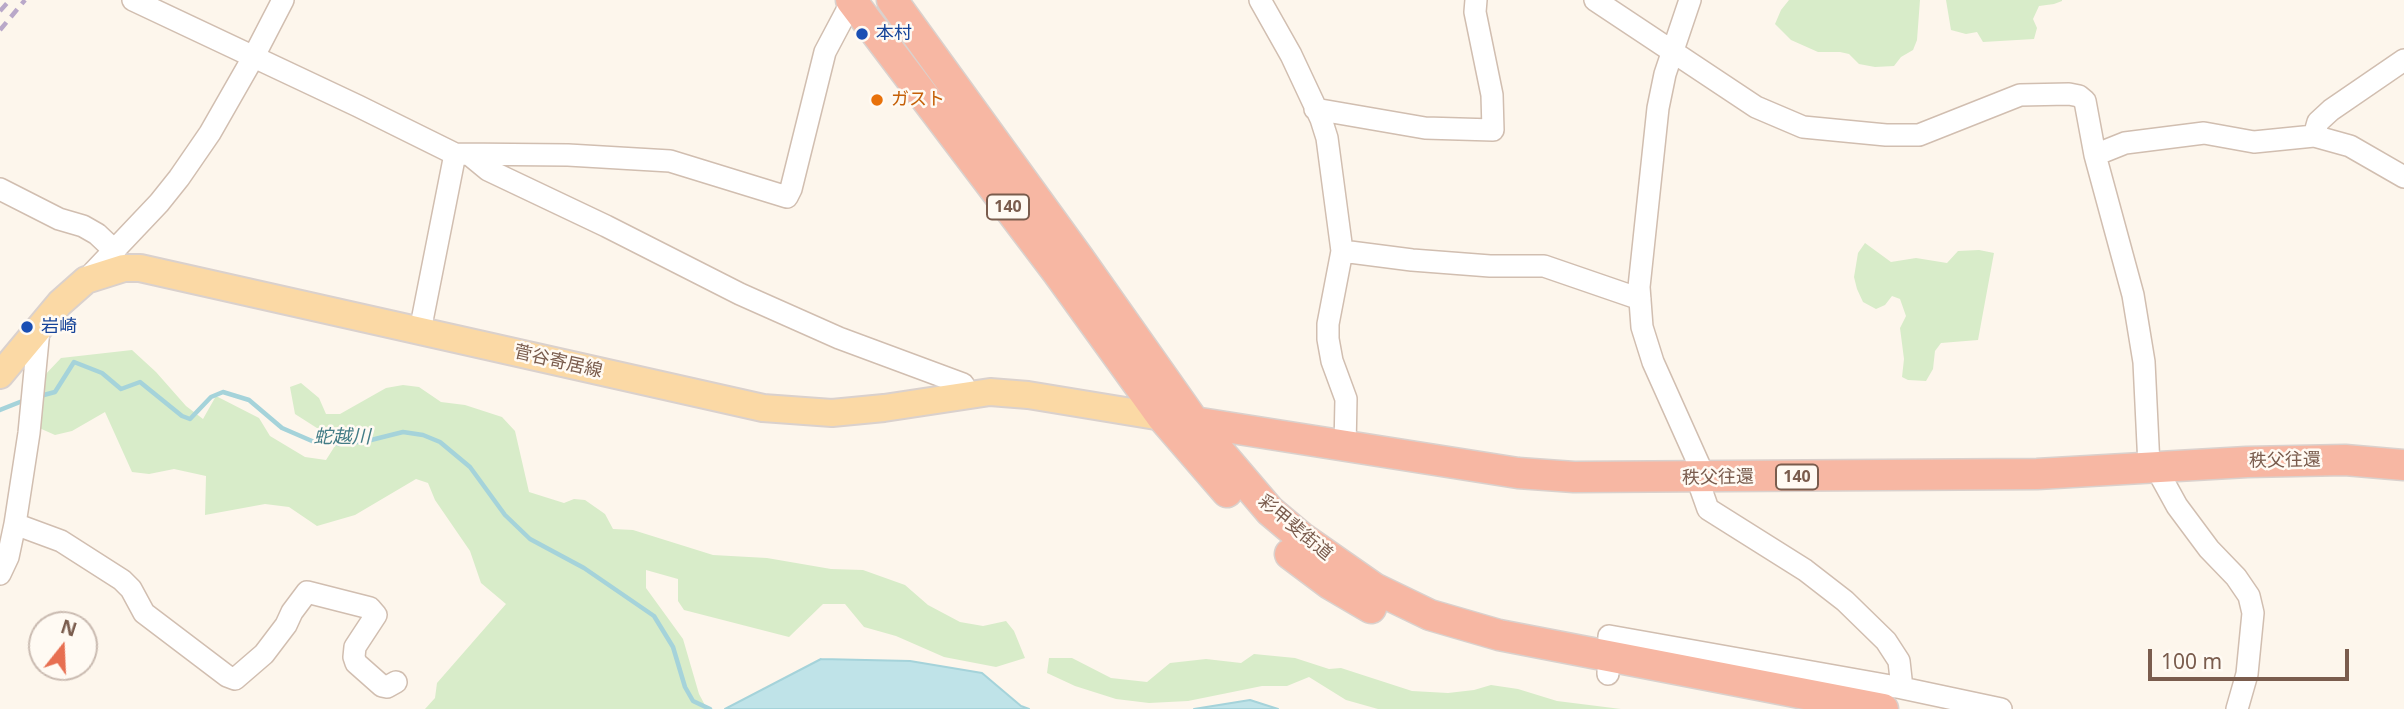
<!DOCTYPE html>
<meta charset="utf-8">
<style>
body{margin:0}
#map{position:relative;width:2404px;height:709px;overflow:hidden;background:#fdf6ec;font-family:"Noto Sans",sans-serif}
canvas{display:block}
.north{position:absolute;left:28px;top:611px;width:70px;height:70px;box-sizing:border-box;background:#fffaf3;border:2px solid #cabbb1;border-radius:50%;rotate:18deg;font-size:19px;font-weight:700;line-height:28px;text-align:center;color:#7a5c4d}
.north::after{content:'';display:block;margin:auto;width:24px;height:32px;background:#e76f51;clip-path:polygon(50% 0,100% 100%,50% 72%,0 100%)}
.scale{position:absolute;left:2148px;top:649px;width:201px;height:32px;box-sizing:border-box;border:4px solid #7a5c4d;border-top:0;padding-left:9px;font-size:21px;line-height:24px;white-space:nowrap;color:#7a5c4d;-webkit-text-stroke:5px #fffaf3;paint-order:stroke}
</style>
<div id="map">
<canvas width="2404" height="709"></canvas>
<div class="north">N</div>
<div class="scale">100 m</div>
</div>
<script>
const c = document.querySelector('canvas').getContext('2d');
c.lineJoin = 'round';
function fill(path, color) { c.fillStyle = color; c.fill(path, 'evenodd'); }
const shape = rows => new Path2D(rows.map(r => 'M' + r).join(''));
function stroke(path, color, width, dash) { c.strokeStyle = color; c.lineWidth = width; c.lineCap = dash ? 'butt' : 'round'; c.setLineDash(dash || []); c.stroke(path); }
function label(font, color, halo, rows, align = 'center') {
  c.font = font + ' "Noto Sans","Noto Sans JP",sans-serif'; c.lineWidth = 5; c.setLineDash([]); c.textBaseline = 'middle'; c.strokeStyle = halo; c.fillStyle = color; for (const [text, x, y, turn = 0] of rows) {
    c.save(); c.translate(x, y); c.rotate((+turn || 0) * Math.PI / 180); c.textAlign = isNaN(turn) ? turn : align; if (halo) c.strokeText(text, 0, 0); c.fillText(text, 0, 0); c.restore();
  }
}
fill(shape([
 [1789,0,1920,0,1917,40,1913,50,1901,57,1894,66,1875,67,1859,64,1849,54,1840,52,1818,52,1791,40,1775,24,1781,10],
 [1946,0,2062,0,2062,1,2054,4,2039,6,2033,19,2037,28,2034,39,1983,42,1977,32,1966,34,1951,30],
 [1865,243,1891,262,1916,258,1947,263,1958,251,1979,250,1994,253,1978,340,1941,343,1935,351,1933,369,1926,381,1908,380,1902,377,1904,359,1900,328,1906,316,1900,299,1892,296,1885,305,1876,309,1863,302,1857,289,1854,277,1858,253],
 [132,350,156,372,186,406,203,419,216,396,259,418,270,436,305,457,326,460,340,438,320,430,295,414,290,387,301,383,319,398,326,414,340,414,386,388,403,385,419,387,441,402,465,405,502,417,515,431,529,492,564,503,574,499,585,500,605,514,613,529,633,530,713,555,767,558,831,569,863,570,905,585,928,605,960,622,983,626,1006,621,1014,631,1025,658,996,667,944,657,896,636,864,627,845,604,823,604,789,637,684,610,678,601,678,579,646,570,646,588,683,639,699,694,707,709,425,709,435,698,437,683,506,604,481,583,470,551,435,500,428,483,416,479,355,515,317,526,289,507,265,504,205,515,206,476,174,469,149,474,132,472,105,412,72,431,55,435,37,427,43,377,61,358],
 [1254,654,1295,658,1329,669,1341,668,1412,691,1448,693,1474,690,1491,685,1518,689,1557,701,1621,709,1378,709,1346,700,1309,677,1287,686,1262,686,1188,701,1149,703,1116,699,1075,686,1047,673,1049,658,1072,658,1111,678,1147,682,1170,663,1206,659,1241,663]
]), '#d8ecc9');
const water = shape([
 [821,659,910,661,982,673,1021,706,1029,709,725,709,821,659],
 [1250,700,1278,709,1194,709,1250,700]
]);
fill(water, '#bfe3e8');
stroke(water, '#a5d3da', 2);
stroke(shape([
 [40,396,55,392,74,362,102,373,121,389,140,382,182,416,190,419,211,397,223,392,249,400,282,428,312,441,339,444,367,441,403,432,423,435,440,442,470,467,505,515,530,539,584,568,654,616,673,647,685,687,693,701,710,709],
 [0,410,25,400]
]), '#a5d3da', 4.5);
const minor = shape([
 [133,0,358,106,455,154,568,155,670,161,787,197,791,189,825,52,852,1],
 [1260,0,1291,55,1321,119,1327,138,1342,251,1328,324,1328,339,1332,361,1346,399,1345,447],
 [1595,0,1756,107,1803,127,1886,135,1919,135,2020,95,2069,94,2079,96,2085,101,2095,155,2133,295,2144,362,2149,466],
 [1690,0,1665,74,1658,108,1639,287,1642,327,1653,362,1705,478],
 [1315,109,1425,128,1493,130,1492,95,1475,12,1476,0],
 [2314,136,2318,122,2331,110,2404,60],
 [2095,155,2125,143,2204,133,2254,142,2314,136,2350,146,2404,177],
 [471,156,488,170,606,226,740,294,839,338,963,384,969,395],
 [0,189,59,219,83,226,97,234,115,251],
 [1342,251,1412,260,1490,266,1544,266,1640,299],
 [86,280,159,203,179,178,210,133,254,56,283,0],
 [420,331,455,154],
 [2155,466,2177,506,2209,549,2236,577,2249,596,2253,613,2247,674,2237,709],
 [1697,478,1708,509,1805,570,1845,601,1886,641,1899,661,1902,688],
 [15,524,61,541,122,580,131,589,144,613,227,676,235,679,264,654,286,625,292,612,307,592,370,608,376,615,355,647,354,657,356,663,382,686,387,687,396,682],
 [0,574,8,557,15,524,29,433,39,329],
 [1608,674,1609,636,1902,688,2001,709]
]);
const major = shape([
 [0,375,60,303,86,280,124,268,140,268,763,408,832,413,884,408,990,392,1028,395,1162,417]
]);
const highway = shape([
 [851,0,1058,273,1162,417,1227,492],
 [892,0,1078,257,1195,423,1270,511,1301,537,1374,588,1430,615,1499,635,1883,709],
 [1162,417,1518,473,1574,477,2037,474,2247,462,2345,460,2404,465],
 [1290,554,1330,584,1371,608]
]);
stroke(minor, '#d1beb0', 24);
stroke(major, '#dad1cd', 30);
stroke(highway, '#dad1cd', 33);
stroke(minor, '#fff', 21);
stroke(major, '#fbd9a5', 26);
stroke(highway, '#f7b7a3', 30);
stroke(shape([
 [0,11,10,0],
 [0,30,25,0]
]), '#b9a8c9', 4.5, [10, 7]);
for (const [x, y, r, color] of [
 [862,34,7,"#1a4fb4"],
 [877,100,7,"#e8710a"],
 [27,327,7,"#1a4fb4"]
]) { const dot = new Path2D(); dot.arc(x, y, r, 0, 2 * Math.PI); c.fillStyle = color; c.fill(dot); stroke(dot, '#fffaf3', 2.5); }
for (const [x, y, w] of [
 [1008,207,42],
 [1797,477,42]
]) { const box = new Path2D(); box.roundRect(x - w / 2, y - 12.5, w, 25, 5); c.fillStyle = '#fffaf3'; c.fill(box); stroke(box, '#7a5c4d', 2); }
label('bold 16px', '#7a5c4d', null, [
 ["140",1008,207],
 ["140",1797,477]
]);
label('18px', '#164399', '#fffaf3', [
 ["本村",876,34],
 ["岩崎",41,327]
], 'left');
label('18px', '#c56008', '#fffaf3', [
 ["ガスト",891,100]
], 'left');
label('18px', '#7a5c4d', '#fffaf3', [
 ["菅谷寄居線",558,362,13],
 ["秩父往還",2285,461,-1],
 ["秩父往還",1718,478,-1],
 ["彩甲斐街道",1295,528,40]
]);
label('italic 19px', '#437c86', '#fffaf3', [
 ["蛇越川",342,438]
]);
</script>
